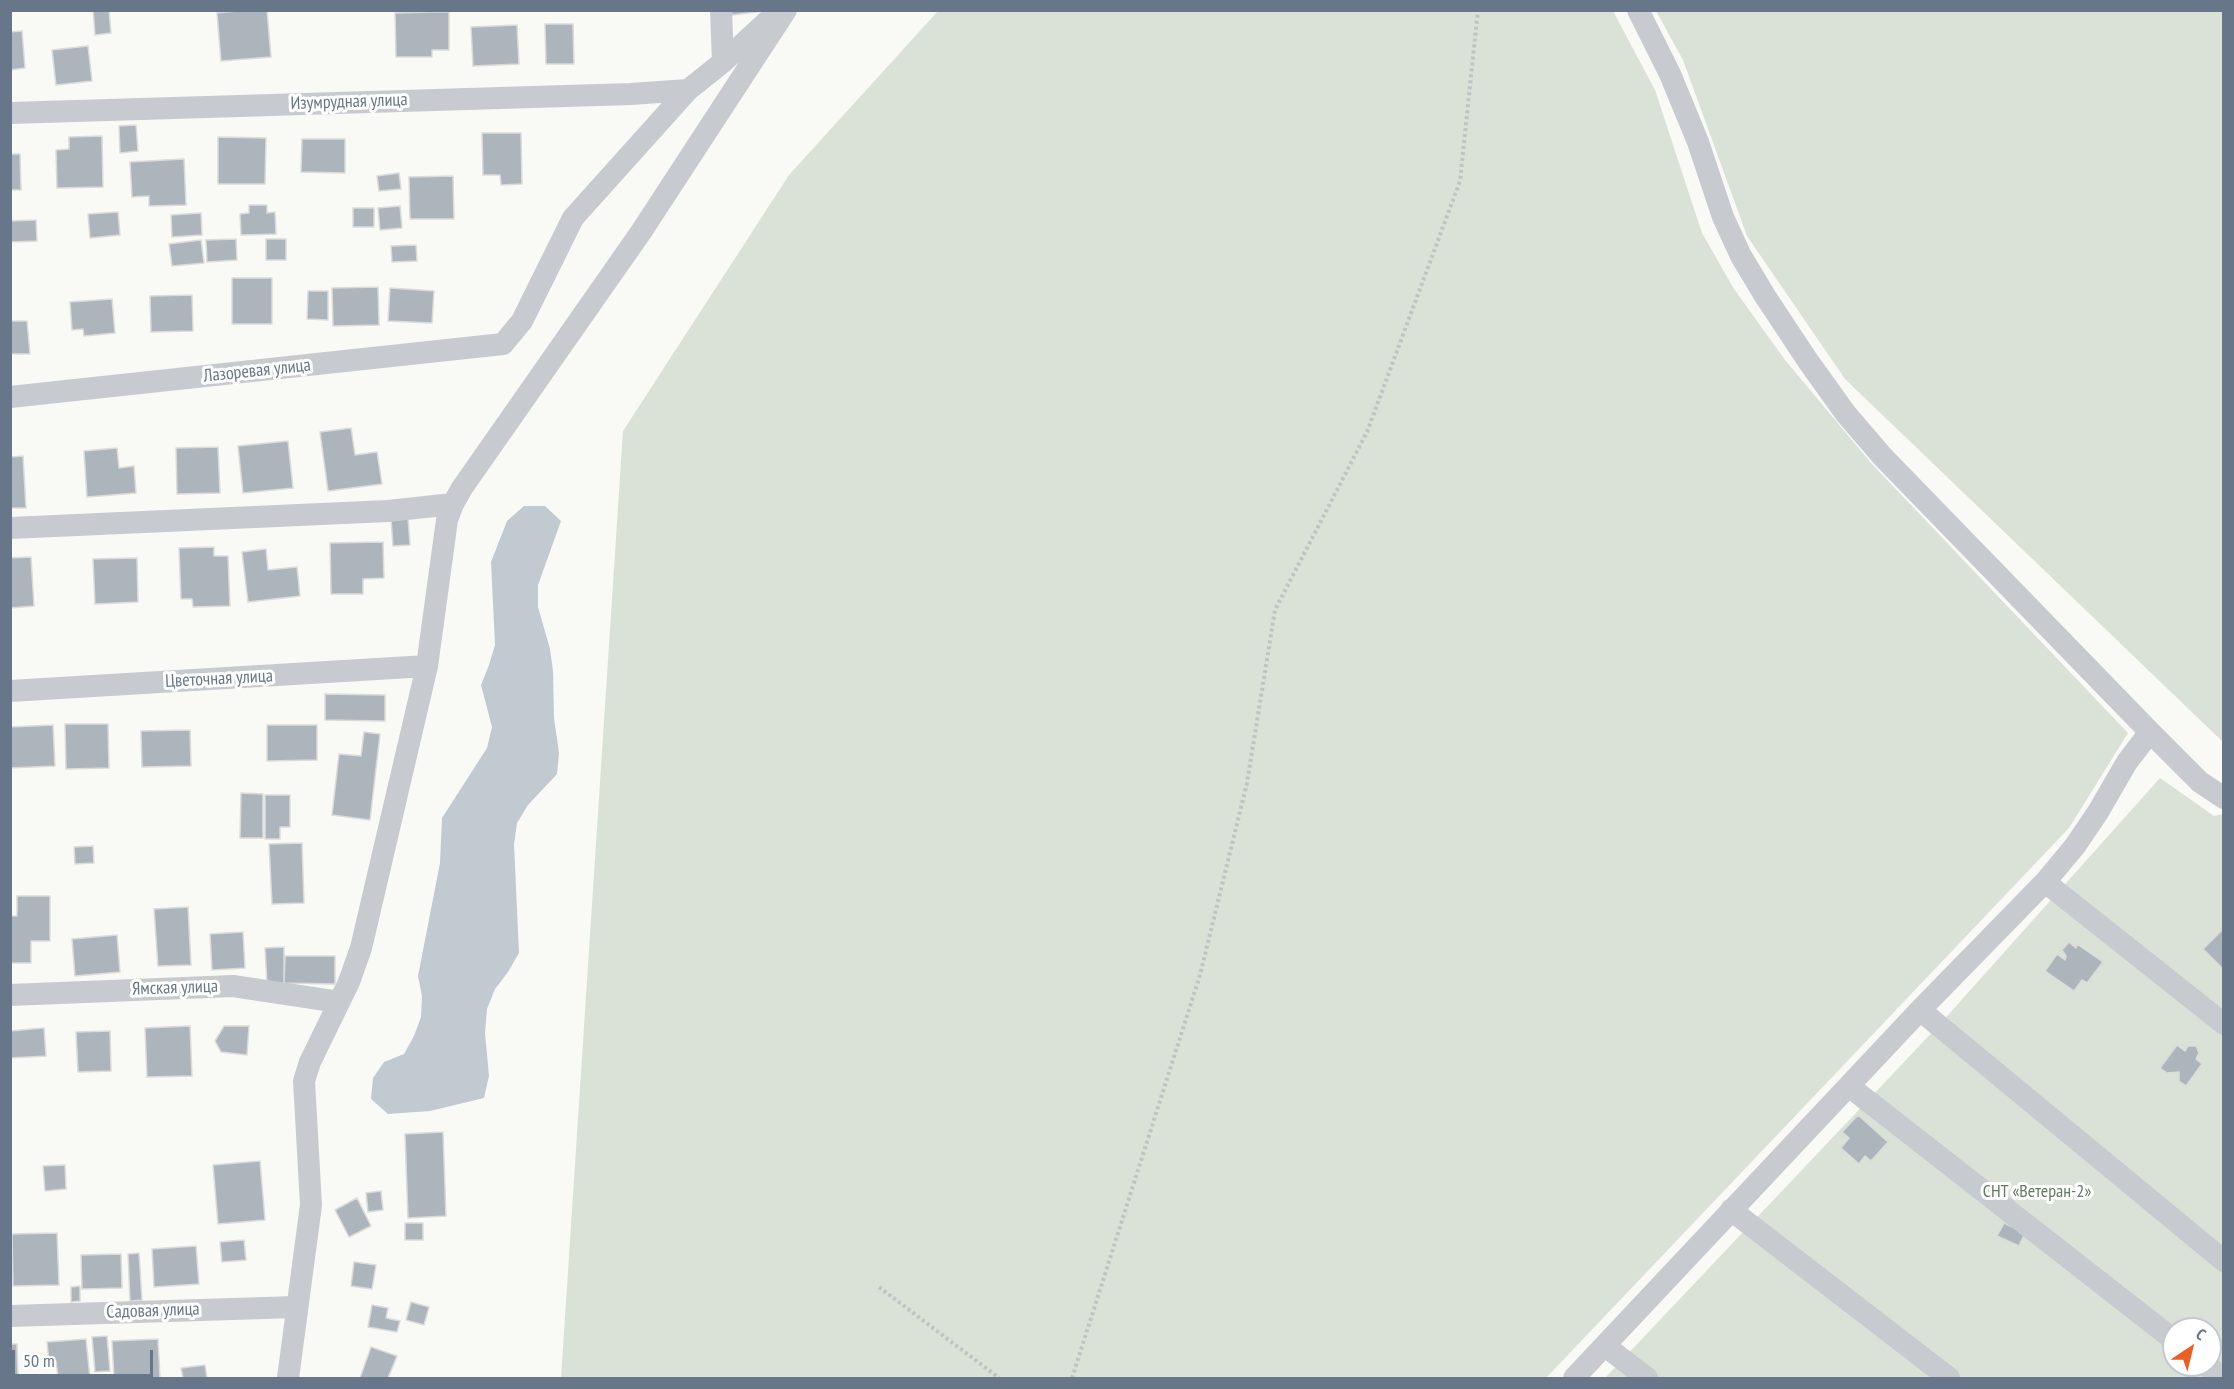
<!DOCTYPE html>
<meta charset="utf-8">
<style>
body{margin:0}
#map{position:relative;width:2234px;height:1389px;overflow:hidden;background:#f9f9f6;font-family:"PT Sans Narrow",sans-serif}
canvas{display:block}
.frame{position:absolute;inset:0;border:12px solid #677789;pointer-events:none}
.north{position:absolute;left:2162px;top:1317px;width:60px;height:60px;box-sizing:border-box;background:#fff;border:2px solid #c2c9d0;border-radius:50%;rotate:35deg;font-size:16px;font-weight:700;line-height:24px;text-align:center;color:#677789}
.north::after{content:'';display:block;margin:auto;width:21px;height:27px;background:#eb5f25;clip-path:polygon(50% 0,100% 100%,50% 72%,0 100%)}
.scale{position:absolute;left:12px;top:1350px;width:141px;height:27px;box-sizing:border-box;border:3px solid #677789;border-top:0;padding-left:8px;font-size:18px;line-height:21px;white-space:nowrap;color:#677789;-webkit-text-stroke:4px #fff;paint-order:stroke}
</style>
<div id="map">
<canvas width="2234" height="1389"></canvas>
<div class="frame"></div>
<div class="north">С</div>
<div class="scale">50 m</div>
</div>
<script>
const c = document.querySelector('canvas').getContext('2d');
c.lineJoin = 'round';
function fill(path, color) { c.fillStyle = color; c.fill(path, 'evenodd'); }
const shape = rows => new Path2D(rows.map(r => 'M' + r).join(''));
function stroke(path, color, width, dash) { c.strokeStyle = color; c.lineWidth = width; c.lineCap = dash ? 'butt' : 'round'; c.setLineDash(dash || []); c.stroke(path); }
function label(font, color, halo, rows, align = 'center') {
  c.font = font + ' "PT Sans Narrow",sans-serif'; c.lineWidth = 6; c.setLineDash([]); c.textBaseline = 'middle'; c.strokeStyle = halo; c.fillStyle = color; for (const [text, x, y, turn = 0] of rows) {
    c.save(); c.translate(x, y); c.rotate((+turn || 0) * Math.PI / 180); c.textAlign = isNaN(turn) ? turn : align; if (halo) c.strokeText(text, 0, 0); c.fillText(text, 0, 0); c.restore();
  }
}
fill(shape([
 [938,11,1613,11,1655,90,1702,233,1734,289,1785,360,1872,464,2128,733,2069,828,1546,1378,561,1378,623,431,789,175],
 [1656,11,2223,11,2223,742,1845,379,1747,236,1683,60],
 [2160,778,2214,816,2223,814,2223,1378,1605,1378,1940,1024],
 [2174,1329,2210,1329,2210,1365,2174,1365]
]), '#dae1d7');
fill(shape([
 [524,506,545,506,561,521,538,585,538,607,550,649,553,671,554,718,559,753,557,774,528,805,517,823,514,844,519,953,508,972,495,989,487,1009,485,1033,489,1076,484,1098,430,1111,388,1114,371,1099,373,1078,384,1062,404,1054,414,1036,421,1017,422,996,418,976,440,863,442,818,487,748,492,727,481,685,489,665,495,645,491,562,507,521]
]), '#c1cad0');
const building = shape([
 [93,10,109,10,111,33,95,35,93,10],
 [247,10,267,10,271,57,221,61,217,13,247,10],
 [731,10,764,10,764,11,732,15,731,10],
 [430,12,449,12,449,50,432,50,432,57,396,57,395,13,430,12],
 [545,24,573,24,574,64,546,64,545,24],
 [517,25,519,64,473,66,471,27,517,25],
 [22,31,25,68,10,70,10,32,22,31],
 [88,46,92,81,56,85,52,50,88,46],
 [136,125,138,151,120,153,119,126,136,125],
 [482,133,521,133,522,184,501,185,500,175,483,175,482,133],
 [102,136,103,187,57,188,56,150,69,149,69,137,102,136],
 [218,137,266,138,265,184,218,184,218,137],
 [302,139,345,139,345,173,301,172,302,139],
 [10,154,20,154,21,190,11,190,10,205,10,154],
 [184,159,186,205,149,206,149,196,132,197,130,162,184,159],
 [399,173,401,189,379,191,377,176,399,173],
 [453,176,454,219,410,219,409,177,453,176],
 [249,205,267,205,267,213,275,212,276,234,241,235,240,214,249,213,249,205],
 [400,206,402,228,380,230,378,208,400,206],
 [353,208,374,208,374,227,353,227,353,208],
 [118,212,120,235,90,238,88,214,118,212],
 [201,213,202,235,172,237,171,215,201,213],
 [36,220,37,241,10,242,10,221,36,220],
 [236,239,237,260,207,262,206,240,236,239],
 [266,239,286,239,286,260,266,260,266,239],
 [201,240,204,263,172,266,169,244,201,240],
 [416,245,417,261,392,262,391,246,416,245],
 [232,278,272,278,272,324,232,324,232,278],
 [378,287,379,325,333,326,332,288,378,287],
 [390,288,434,291,432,323,388,321,390,288],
 [308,291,328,291,328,320,307,319,308,291],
 [192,295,193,331,151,332,150,296,192,295],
 [112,299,115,333,84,336,83,329,72,330,70,302,112,299],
 [10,321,27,321,30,354,10,354,10,321],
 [351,428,355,455,377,452,382,484,328,491,320,432,351,428],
 [288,441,293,488,243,493,238,446,288,441],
 [218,447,220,493,177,494,176,448,218,447],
 [117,448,119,468,134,466,136,493,87,497,84,451,117,448],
 [23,456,26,508,10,508,10,457,23,456],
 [408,518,410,545,393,546,391,519,408,518],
 [383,542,384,578,363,579,363,594,331,594,330,543,383,542],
 [214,547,214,556,228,556,230,606,193,607,192,599,181,599,179,548,214,547],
 [266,549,268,570,297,567,300,596,248,602,242,552,266,549],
 [31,557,34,606,10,608,10,558,31,557],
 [137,558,138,602,95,604,93,559,137,558],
 [325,694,385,695,385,721,325,720,325,694],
 [65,724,108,724,109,768,66,769,65,724],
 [53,725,55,766,10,768,10,727,53,725],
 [267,725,317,725,317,760,267,761,267,725],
 [190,730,191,766,142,767,141,731,190,730],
 [364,732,380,734,370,820,332,815,339,754,361,756,364,732],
 [241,793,263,794,263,838,240,838,241,793],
 [265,795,290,795,290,827,280,827,280,839,265,839,265,795],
 [302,843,304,903,272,904,269,844,302,843],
 [93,846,94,863,75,864,74,847,93,846],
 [17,896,50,896,50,941,31,941,31,963,10,963,10,916,17,916,17,896],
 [188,907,191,965,158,966,154,909,188,907],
 [2224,928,2224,970,2203,949,2224,928],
 [243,932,245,968,212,970,210,934,243,932],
 [117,935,120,972,75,976,72,939,117,935],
 [2069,942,2076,948,2077,944,2103,962,2087,983,2082,980,2074,991,2045,971,2057,954,2065,960,2066,956,2062,950,2069,942],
 [284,947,284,983,267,983,265,948,284,947],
 [285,956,335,956,335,984,284,983,285,956],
 [190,1026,192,1076,147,1077,145,1028,190,1026],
 [224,1026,249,1026,247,1055,221,1052,215,1041,224,1026],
 [44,1028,46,1056,10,1058,10,1031,44,1028],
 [110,1031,111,1071,78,1072,76,1032,110,1031],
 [2177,1045,2185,1051,2188,1046,2196,1046,2199,1053,2196,1059,2202,1064,2186,1086,2179,1081,2179,1072,2167,1073,2160,1068,2177,1045],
 [1858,1115,1888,1142,1871,1161,1865,1156,1859,1164,1841,1148,1849,1138,1842,1132,1858,1115],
 [443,1132,446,1216,408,1218,405,1134,443,1132],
 [260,1161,265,1220,218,1224,213,1165,260,1161],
 [65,1165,66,1189,45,1191,43,1166,65,1165],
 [381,1191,383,1210,368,1212,366,1193,381,1191],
 [357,1198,371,1226,349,1237,335,1210,357,1198],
 [405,1223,423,1223,423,1240,405,1240,405,1223],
 [2004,1223,2025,1233,2019,1246,1997,1236,2004,1223],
 [57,1233,59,1285,13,1286,12,1234,57,1233],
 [244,1240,246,1260,222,1262,220,1242,244,1240],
 [196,1246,199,1284,154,1287,152,1249,196,1246],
 [139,1253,142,1300,130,1301,128,1254,139,1253],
 [121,1254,122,1288,82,1289,81,1255,121,1254],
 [354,1262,376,1265,372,1289,351,1286,354,1262],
 [80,1286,80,1301,71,1302,71,1287,80,1286],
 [411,1302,429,1307,424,1325,406,1320,411,1302],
 [372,1305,388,1308,386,1318,400,1321,397,1332,368,1327,372,1305],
 [107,1336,110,1371,95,1372,92,1337,107,1336],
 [86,1339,90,1378,58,1378,56,1361,49,1362,47,1342,86,1339],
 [158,1339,160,1378,114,1378,112,1341,158,1339],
 [10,1344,17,1344,18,1378,10,1378,10,1344],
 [371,1347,397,1356,388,1378,360,1378,371,1347],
 [205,1365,207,1378,183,1378,181,1368,205,1365]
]);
fill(building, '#adb5bc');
stroke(building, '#dbdbd9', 1.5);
stroke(shape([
 [879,1287,999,1378],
 [1072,1378,1200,975,1247,783,1275,610,1367,432,1460,181,1478,10]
]), '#c0c3c5', 4, [3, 3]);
stroke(shape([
 [721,10,723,62],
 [1638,10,1670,74,1698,142,1723,217,1741,256,1765,296,1808,361,1846,414,1883,457,2150,732,2200,782,2224,798],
 [10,113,631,94,688,90],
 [10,397,503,344,522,321,573,218,688,90,723,62,773,16],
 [10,528,388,511,453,504],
 [10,691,427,666],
 [2045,882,2224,1024],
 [10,995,233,986,339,1002],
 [1920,1010,2224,1261],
 [1850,1087,2174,1340],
 [1731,1210,1949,1378],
 [10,1316,296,1307],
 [1605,1346,1647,1378],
 [2206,1365,2224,1378],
 [288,1378,311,1205,304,1081,310,1062,349,982,361,948,427,666,447,520,453,504,462,488,641,232,786,10],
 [1574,1378,1920,1010,2045,882,2075,846,2098,812,2127,762,2150,732]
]), '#c7cace', 22);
label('18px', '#677789', '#fff', [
 ["Изумрудная улица",349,102,-2],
 ["Лазоревая улица",257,371,-6],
 ["Цветочная улица",219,679,-3],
 ["Ямская улица",175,988,-2],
 ["Садовая улица",153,1311,-2]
]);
label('18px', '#657a62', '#fff', [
 ["СНТ «Ветеран-2»",2037,1192]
]);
</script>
